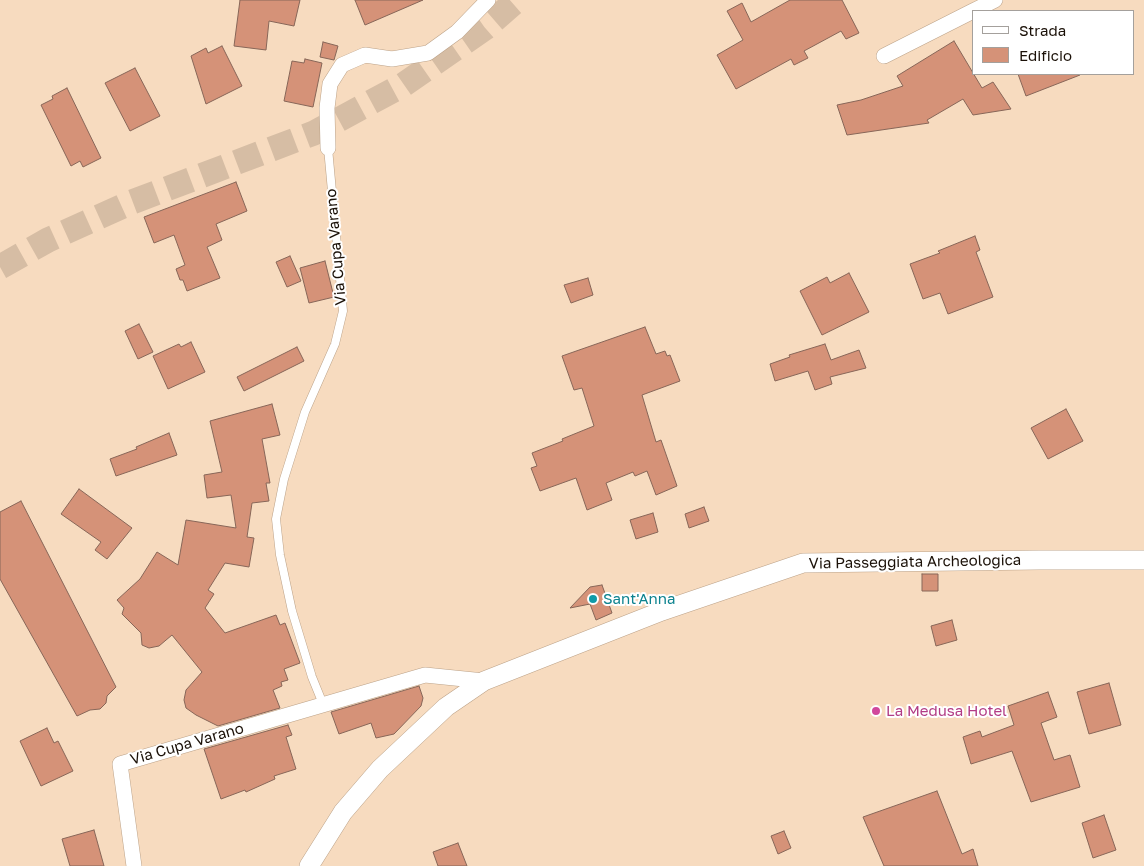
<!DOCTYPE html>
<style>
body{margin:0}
#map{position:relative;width:1144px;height:866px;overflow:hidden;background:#f7dbbf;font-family:"Golos Text",sans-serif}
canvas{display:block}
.legend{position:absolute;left:972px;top:10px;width:162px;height:65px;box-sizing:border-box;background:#fff;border:1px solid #a4a09c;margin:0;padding:6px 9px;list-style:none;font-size:15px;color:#1b1108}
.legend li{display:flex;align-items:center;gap:10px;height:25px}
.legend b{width:25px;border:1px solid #a4a09c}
</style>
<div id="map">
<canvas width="1144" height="866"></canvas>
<ul class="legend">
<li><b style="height:6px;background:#fff"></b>Strada</li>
<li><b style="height:14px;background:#d59278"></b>Edificio</li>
</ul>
</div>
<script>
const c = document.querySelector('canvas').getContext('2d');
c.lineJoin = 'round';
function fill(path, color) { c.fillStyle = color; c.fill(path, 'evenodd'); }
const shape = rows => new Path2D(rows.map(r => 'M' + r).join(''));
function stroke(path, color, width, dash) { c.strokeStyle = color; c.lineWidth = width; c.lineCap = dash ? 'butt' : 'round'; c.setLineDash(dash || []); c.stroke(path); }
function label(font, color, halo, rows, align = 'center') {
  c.font = font + ' "Golos Text",sans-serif'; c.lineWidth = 4; c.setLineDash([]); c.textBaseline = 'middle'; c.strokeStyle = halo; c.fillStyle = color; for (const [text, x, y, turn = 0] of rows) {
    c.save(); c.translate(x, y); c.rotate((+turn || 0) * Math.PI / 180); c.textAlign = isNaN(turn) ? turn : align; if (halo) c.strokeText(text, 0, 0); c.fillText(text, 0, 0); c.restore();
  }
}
const building = shape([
 [240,0,300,0,294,26,269,21,266,50,234,46,240,0],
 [355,0,423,0,365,25,355,0],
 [790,0,842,0,859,33,846,39,841,31,804,51,808,58,794,65,791,59,736,89,717,55,743,40,727,11,742,3,751,22,790,0],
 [954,41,982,88,993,82,1011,109,973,115,963,99,927,120,929,123,847,135,837,105,861,100,903,86,897,76,954,41],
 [323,42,338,46,334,60,320,57,323,42],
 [222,46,242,86,206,104,191,56,206,48,208,53,222,46],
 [305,59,322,63,313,107,284,101,292,61,304,63,305,59],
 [135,68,160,116,130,131,105,83,135,68],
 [1018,74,1080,74,1080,75,1026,96,1018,74],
 [67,88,101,158,83,167,80,161,71,166,41,105,53,99,52,96,67,88],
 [236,182,247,211,216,224,222,240,207,247,220,278,187,291,183,280,180,280,176,269,185,265,174,235,154,243,144,217,236,182],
 [975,236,980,250,976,252,993,297,948,314,940,293,923,299,910,264,940,253,938,251,975,236],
 [290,256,301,281,287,287,276,262,290,256],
 [325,261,334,297,309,303,300,268,325,261],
 [849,273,869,312,822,335,800,291,827,277,830,283,849,273],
 [588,278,593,295,571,303,564,285,588,278],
 [139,324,153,352,138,359,125,331,139,324],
 [645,327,656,354,665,351,667,356,670,355,680,381,642,395,656,442,661,440,677,486,656,495,647,471,635,476,633,472,606,483,612,500,587,510,576,478,540,491,531,468,537,466,532,453,563,441,562,439,594,426,582,388,574,390,562,356,645,327],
 [191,342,205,372,168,389,153,356,179,344,181,347,191,342],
 [825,344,831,360,859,350,866,368,830,377,832,384,815,390,808,371,775,381,770,364,790,357,789,355,825,344],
 [297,347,304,361,244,391,237,377,297,347],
 [272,404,280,435,262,439,270,483,266,483,269,501,252,503,247,537,254,538,249,567,225,563,208,590,214,594,205,608,225,633,276,615,280,625,285,623,300,663,284,669,288,680,281,682,282,686,273,690,280,708,218,726,196,715,186,708,184,700,186,690,202,672,172,635,159,646,149,648,142,645,141,633,122,614,124,608,117,600,140,579,157,552,178,565,186,520,236,528,231,495,207,498,204,475,222,472,210,421,272,404],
 [1066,409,1083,441,1048,459,1031,428,1066,409],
 [169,433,177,455,116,476,110,459,137,449,136,447,169,433],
 [79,489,132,528,107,559,95,550,101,542,61,514,79,489],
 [21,501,116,687,107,696,106,703,100,709,90,710,77,716,0,579,0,512,21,501],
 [704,507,709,521,689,528,685,514,704,507],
 [653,513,658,532,636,539,630,520,653,513],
 [922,574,938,574,938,591,922,591,922,574],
 [602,585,612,613,596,620,590,604,570,608,590,587,602,585],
 [952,620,957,640,936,646,931,626,952,620],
 [1109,683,1121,725,1089,734,1077,692,1109,683],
 [419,686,423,698,421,706,394,734,376,738,371,723,339,734,331,712,419,686],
 [1048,692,1057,717,1041,723,1054,760,1070,755,1080,787,1031,802,1012,751,971,764,963,737,980,731,982,737,1014,725,1008,706,1048,692],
 [288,725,292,735,286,737,296,769,274,776,275,779,246,792,245,790,221,799,204,749,288,725],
 [47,728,54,743,58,741,73,771,41,786,20,741,47,728],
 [937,791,962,854,973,849,978,866,884,866,863,817,937,791],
 [1104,815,1116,850,1093,858,1082,823,1104,815],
 [94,830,104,866,70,866,62,839,94,830],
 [784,831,791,848,778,854,771,836,784,831],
 [458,843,467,866,438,866,433,852,458,843]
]);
fill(building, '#d59278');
stroke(building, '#876658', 1);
stroke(shape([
 [0,267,48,240,132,202,314,133,403,85,485,28,517,0]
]), '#d6bda4', 25, [25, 12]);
const service = shape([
 [323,704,312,677,292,611,280,555,276,519,284,479,305,412,335,344,343,311,328,148]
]);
const minor = shape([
 [973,11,995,0],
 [884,56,973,11],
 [328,148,327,108,330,84,342,65,365,55,392,59,428,53,457,32,488,0],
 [134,866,120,764,425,675,484,681]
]);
const tertiary = shape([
 [309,866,343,812,380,769,446,707,484,681,662,611,803,563,1039,560,1144,560]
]);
stroke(service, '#bca288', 9);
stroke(minor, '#bca288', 16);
stroke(tertiary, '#bca288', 20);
stroke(service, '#fff', 8);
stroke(minor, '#fff', 15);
stroke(tertiary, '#fff', 19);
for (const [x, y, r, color] of [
 [593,599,5,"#0f9aa8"],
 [876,711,5,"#d1479c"]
]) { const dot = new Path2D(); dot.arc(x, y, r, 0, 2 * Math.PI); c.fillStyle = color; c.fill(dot); stroke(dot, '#fff', 2); }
label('15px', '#1b1108', '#fff', [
 ["Via Cupa Varano",336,247,-95],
 ["Via Passeggiata Archeologica",915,562,-1],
 ["Via Cupa Varano",187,744,-16]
]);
label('15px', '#0d838f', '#fff', [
 ["Sant'Anna",603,599]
], 'left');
label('15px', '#b23c85', '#fff', [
 ["La Medusa Hotel",886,711]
], 'left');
</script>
